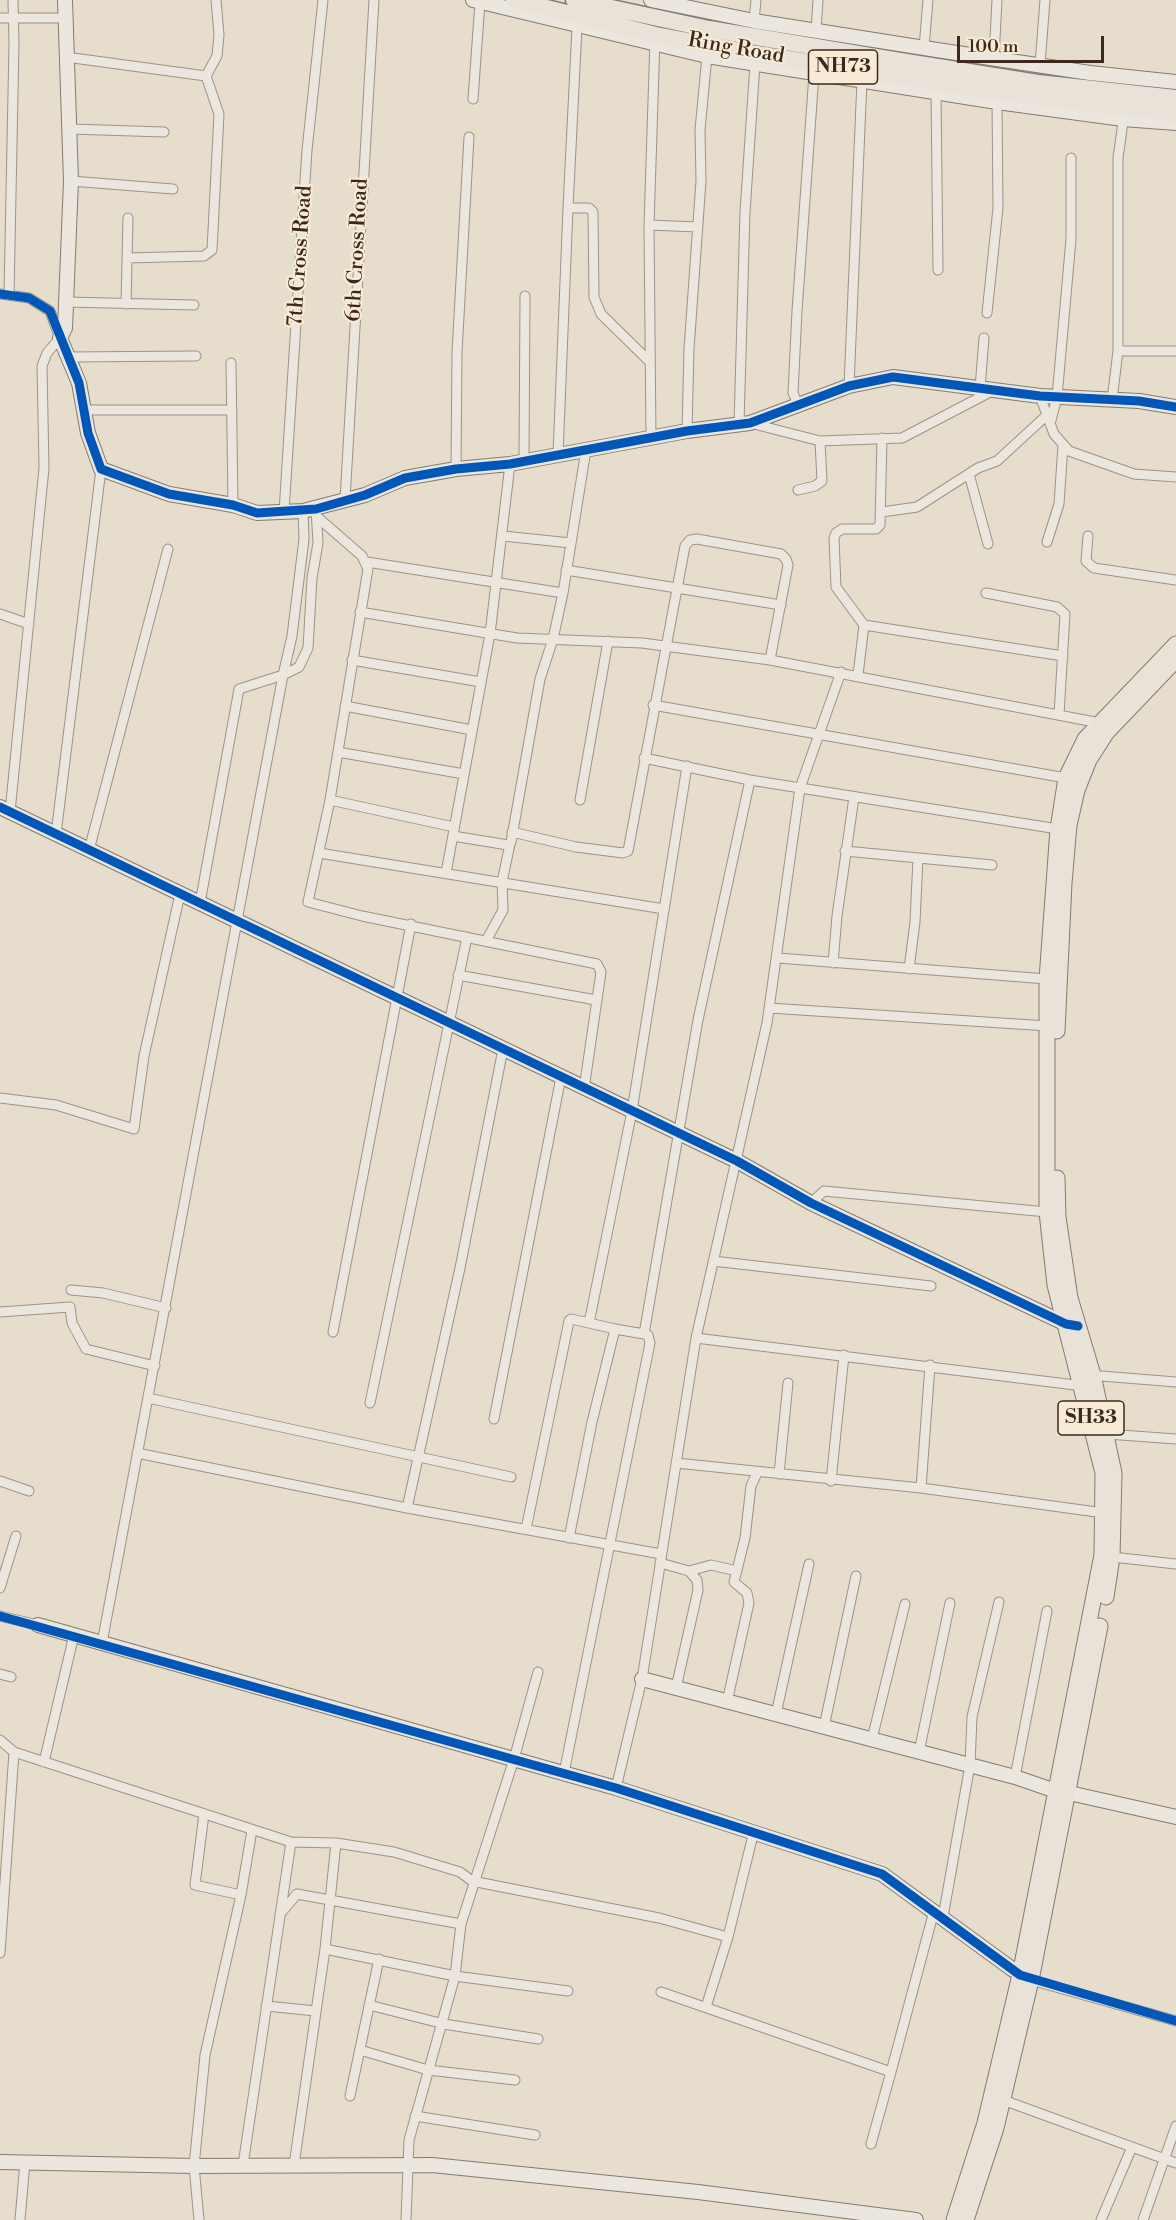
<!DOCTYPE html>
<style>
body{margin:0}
#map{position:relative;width:1176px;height:2220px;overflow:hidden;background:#e7ddcc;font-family:"Libre Bodoni",serif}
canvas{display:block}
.scale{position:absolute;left:957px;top:36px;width:147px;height:27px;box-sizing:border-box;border:3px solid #3c281e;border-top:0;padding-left:8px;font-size:18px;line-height:21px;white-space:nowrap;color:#3c281e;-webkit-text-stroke:4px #f7ebd6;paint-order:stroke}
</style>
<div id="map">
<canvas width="1176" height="2220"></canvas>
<div class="scale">100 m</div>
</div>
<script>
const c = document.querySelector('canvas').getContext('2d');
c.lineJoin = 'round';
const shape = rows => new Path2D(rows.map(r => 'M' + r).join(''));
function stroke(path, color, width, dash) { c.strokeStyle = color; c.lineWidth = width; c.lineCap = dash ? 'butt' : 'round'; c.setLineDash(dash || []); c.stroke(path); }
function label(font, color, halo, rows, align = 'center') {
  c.font = font + ' "Libre Bodoni",serif'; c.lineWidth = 4.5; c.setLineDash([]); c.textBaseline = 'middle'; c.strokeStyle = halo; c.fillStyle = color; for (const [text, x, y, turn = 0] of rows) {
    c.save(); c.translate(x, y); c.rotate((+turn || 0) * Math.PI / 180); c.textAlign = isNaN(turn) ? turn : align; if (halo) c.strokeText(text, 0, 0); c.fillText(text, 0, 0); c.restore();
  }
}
const street = shape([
 [0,18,65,18],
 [754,21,756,0],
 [577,27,568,208,589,208,593,212,594,297,601,314,650,362],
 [816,31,818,0],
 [655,39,649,225,698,227],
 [924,48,928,0],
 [66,57,206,76,217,56,219,35,216,0],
 [994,58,997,0],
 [1040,65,1045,0],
 [936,92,938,270],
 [473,99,480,2],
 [70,129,164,132],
 [71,181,173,189],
 [649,225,651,438],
 [127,258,204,256,212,250,219,114,206,76],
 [0,294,29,298,50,311,60,338,47,353,42,366,44,468,10,812],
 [9,295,14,43,13,0],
 [66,302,194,305],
 [126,304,128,218],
 [987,313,998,208,997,102],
 [1118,351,1176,351],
 [68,357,196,356],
 [231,363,233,505],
 [849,386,862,80],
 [980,388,984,338],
 [1040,396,1054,434,1069,451,1134,474,1176,477],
 [1112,400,1118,351,1118,158,1124,115],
 [798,404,793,393,797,311,814,74],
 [84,410,232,410],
 [750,423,820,441,902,438,994,390],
 [739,424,745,212,755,64],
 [1050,424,1057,397,1071,239,1071,158],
 [687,431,689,349,701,181,700,130,707,56],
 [558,455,568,208],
 [524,461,525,296],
 [456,469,457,352,469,137],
 [969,474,988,544],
 [798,490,815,486,822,481,820,441],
 [345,500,374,0],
 [284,512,307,150,323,0],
 [882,512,917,507,978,468,997,461,1047,415],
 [316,516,362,556,368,569,330,800,308,902,362,916,597,964,601,972,584,1089],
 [503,536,571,543],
 [1088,536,1086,561,1094,568,1176,580],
 [1047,542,1059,504,1063,445],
 [367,562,563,593],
 [566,570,781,605],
 [986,593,1057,607,1065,614,1059,715],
 [360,612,517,638,642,643,770,660,1100,723],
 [0,614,29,624],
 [864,625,1063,656],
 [352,660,481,682],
 [858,675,864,625,836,587,834,538,836,533,842,529,876,529,880,525,882,438],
 [653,705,1066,778],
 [345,706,472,730],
 [338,752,464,774],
 [644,758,750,780,1058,829],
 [330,800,454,827],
 [580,800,608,641],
 [512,832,576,847,623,853,628,851,685,546,690,540,697,539,781,554,786,559,788,565,770,660],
 [56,834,101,469],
 [453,836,508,845,511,842,540,679,553,639,563,593,586,450],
 [89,850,168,549],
 [845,851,992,865],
 [319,853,664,909],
 [446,873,490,634,510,464],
 [200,903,239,689,283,675,292,636,304,539,303,511],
 [486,941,503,910,502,882,510,844],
 [778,958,1047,979],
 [833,963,837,916,854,797],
 [909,969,915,922,918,858],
 [458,975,596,1000],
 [769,1008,1048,1026],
 [0,1098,56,1105,134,1129,144,1056,180,894],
 [811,1203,824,1191,1047,1212],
 [713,1261,931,1286],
 [71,1290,103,1293,166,1308],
 [0,1312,70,1307,72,1323,86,1349,155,1366],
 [589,1323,615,1329],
 [333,1332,411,924],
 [696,1338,1083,1386],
 [1089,1375,1176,1382],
 [148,1398,511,1477],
 [370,1403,467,937],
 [494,1419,561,1077],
 [1107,1434,1176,1439],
 [137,1453,407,1508,661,1554],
 [676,1463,921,1488,1104,1513],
 [779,1474,788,1383],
 [0,1481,29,1491],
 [831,1481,844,1355],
 [921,1488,930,1365],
 [407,1508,460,1268,503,1049],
 [526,1529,569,1321,571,1319,589,1323,632,1111,687,766],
 [569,1538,592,1422,615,1329,644,1334,698,1020,750,780],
 [1112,1557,1176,1564],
 [660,1563,689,1571,697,1580,698,1590,676,1688],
 [689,1571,711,1565,737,1571],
 [0,1588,16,1536],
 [0,1616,38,1625],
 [102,1643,283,675,299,667,308,648,312,578,318,543,316,509],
 [0,1674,11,1677],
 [727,1702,749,1603,747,1593,734,1582,745,1538,751,1486,757,1473],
 [776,1714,809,1564],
 [824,1727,856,1576],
 [872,1739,905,1604],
 [0,1740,14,1752,291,1842,336,1843,394,1852,460,1872,472,1881,659,1918,728,1937,706,2007],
 [919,1752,950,1603],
 [44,1762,74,1635],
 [564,1773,650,1343,648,1335,644,1334],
 [1015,1777,1047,1611],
 [616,1788,642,1679,696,1338,767,1023,800,788,841,672],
 [204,1814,195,1885,241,1895],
 [280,1914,297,1894,461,1924],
 [943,1917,970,1765,972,1717,999,1602],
 [728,1937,754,1831],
 [325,1949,455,1976,568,1991],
 [0,1953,14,1752],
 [1031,1980,1176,2021],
 [661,1992,891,2072,934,1911],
 [369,2005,444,2024,538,2039],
 [266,2006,316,2011],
 [360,2050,428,2070,515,2080],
 [350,2096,379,1959],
 [1003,2100,1176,2163],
 [415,2116,535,2135],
 [871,2144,891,2072],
 [243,2165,291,1842],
 [294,2165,325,1949,336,1843],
 [20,2220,25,2162],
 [199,2220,194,2166,205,2055,241,1895,252,1830],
 [406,2220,409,2140,455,1976,461,1924,514,1759,538,1672],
 [1101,2220,1132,2147],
 [1143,2220,1176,2126]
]);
const secondary = shape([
 [65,0,71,181,65,328,60,338,79,383,88,433,101,469,169,494,233,505,257,513,303,511,365,495,405,478,456,469,510,464,687,431,750,423,849,386,893,377,1040,396,1139,401,1176,407],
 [473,0,707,56,997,102,1123,119,1176,123],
 [651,0,754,21,937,50,1090,73,1176,82],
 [0,807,737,1161,811,1203,1066,1324,1073,1325],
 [38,1625,616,1788,882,1874,1012,1969,1029,1979],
 [642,1679,1015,1777,1047,1788,1176,1817],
 [0,2162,194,2166,432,2165,698,2192,916,2220]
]);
const primary = shape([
 [1057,1031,1064,883,1069,825,1077,790,1089,760,1107,732,1176,660],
 [1057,1178,1058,1217,1070,1298,1093,1375,1114,1473,1112,1557,1106,1597],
 [954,2220,985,2123,1020,1975,1102,1555,1103,1473,1055,1285,1047,1212,1047,979,1058,829,1066,778,1085,739,1176,644],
 [966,2220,996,2128,1031,1980,1100,1626]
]);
const highway = shape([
 [514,0,656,35,756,54,997,92,1176,114],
 [574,0,709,29,894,60,1038,83,1176,98]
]);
stroke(street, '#9c9389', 11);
stroke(secondary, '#837b72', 16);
stroke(primary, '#837b72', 17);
stroke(highway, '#837b72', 19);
stroke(street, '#ebe6de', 9);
stroke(secondary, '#ebe6de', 14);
stroke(primary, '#e8e2d8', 15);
stroke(highway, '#e8e2d8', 16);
stroke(shape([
 [0,294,29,298,50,311,79,383,88,433,101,469,169,494,233,505,257,513,316,509,365,495,405,478,456,469,510,464,687,431,750,423,849,386,893,377,1040,396,1139,401,1176,407],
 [0,807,737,1161,811,1203,1066,1324,1078,1326],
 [0,1616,616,1788,882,1874,1020,1975,1176,2021]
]), '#0057b8', 9);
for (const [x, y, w] of [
 [843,67,69],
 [1091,1418,66]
]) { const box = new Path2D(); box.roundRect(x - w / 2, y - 17, w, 34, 4.5); c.fillStyle = '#f7ebd6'; c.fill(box); stroke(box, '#3c281e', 1.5); }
label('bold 20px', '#3c281e', null, [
 ["NH73",843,67],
 ["SH33",1091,1418]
]);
label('21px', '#3c281e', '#f7ebd6', [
 ["Ring Road",736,49,10],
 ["6th Cross Road",358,250,-87],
 ["7th Cross Road",301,256,-86]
]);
</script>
